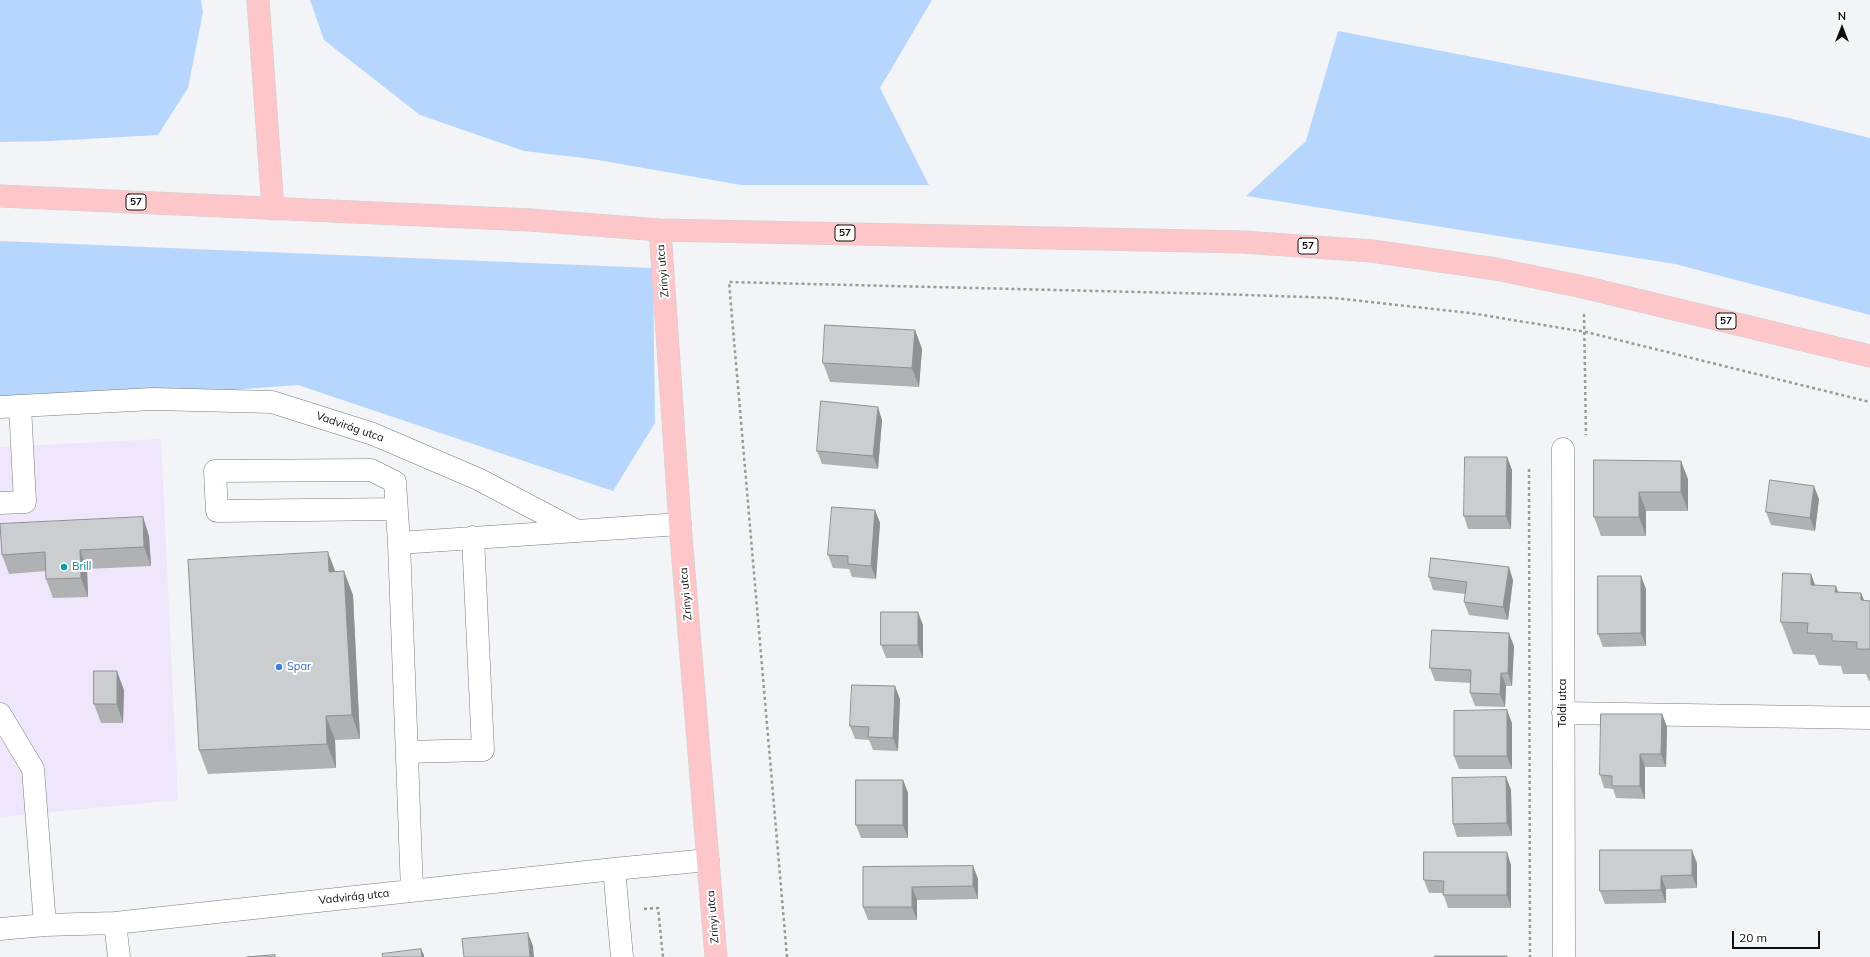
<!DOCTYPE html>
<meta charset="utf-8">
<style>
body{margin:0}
#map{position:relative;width:1870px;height:957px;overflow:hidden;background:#f2f4f7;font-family:Mulish,sans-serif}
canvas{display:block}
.north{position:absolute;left:1822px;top:8px;width:40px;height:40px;-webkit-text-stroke:3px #fff;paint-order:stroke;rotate:0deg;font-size:11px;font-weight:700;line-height:16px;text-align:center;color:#0e0f0f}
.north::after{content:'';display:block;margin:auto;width:14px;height:18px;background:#0e0f0f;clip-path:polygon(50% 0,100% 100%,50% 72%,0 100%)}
.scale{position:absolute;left:1732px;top:931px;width:88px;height:18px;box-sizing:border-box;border:2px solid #0e0f0f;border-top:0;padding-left:5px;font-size:12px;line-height:14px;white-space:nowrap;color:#0e0f0f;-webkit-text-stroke:3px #fff;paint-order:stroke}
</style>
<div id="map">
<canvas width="1870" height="957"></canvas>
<div class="north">N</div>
<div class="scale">20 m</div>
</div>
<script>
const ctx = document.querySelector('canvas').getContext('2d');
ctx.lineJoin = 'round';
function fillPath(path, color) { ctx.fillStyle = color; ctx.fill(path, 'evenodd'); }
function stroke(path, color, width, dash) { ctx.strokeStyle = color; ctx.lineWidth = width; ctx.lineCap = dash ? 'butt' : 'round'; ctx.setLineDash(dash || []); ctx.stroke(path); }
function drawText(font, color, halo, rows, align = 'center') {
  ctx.font = font + ' Mulish,sans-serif'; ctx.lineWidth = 4; ctx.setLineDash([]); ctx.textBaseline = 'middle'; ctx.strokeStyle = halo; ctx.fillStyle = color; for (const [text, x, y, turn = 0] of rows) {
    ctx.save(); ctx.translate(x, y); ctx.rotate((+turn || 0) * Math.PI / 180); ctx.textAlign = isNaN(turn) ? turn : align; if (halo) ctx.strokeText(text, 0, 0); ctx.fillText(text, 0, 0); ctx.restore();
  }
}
const industrial = new Path2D(`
 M161,439L178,800L0,817V447Z`);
const green = new Path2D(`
 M0,0H201L203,12L188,88L158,135L50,141L0,142Z
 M310,0H932L880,88L929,185H741L592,159L524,151L420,115L324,40Z
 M1338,31L1789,118L1870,138V315L1675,264L1246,196L1306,141Z
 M0,241L653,268L655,423L613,491L298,385L0,407Z`);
const path = new Path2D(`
 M1584,314L1586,435
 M1529,469L1530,957
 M644,909L658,908L663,957
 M787,957L729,282L1219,294L1334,298L1470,313L1586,332L1870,402`);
const minor = new Path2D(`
 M0,407L153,399L272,402L373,434L478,479L577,531L680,524
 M1563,449L1564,957
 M0,503L25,502L20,406
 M396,509L217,511L215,471L371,470L395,482L399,543
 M1563,713L1870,718
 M0,714L33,769L45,925
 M407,752L483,750L473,537
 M614,869L622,957
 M412,891L399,543L577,531
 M115,923L119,957
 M0,929L45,925L115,923L614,869L708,860`);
const major = new Path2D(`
 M258,0L273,209
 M0,196L530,220L660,230L1243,242L1372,251L1496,269L1583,287L1870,356
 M660,230L680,524L716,957`);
const wall = new Path2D(`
 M915,330L922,349L919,387L830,382L823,363Z
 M882,420L878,469L822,464L817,451Z
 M1507,457L1512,470L1511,529H1468L1464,516Z
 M1594,460L1688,479V511H1646V536H1601L1594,517Z
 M1819,499L1815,531L1771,525L1766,512Z
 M875,510L880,523L876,579L852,577L849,569L833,568L828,555Z
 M143,517L149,536L151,566L87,569L88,597L53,598L46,579V571L9,574L2,555Z
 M335,572L353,595L360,739L335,740L336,768L208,774L199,750Z
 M1429,577L1513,580L1508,620L1469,615L1464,602L1465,594L1433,590Z
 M1815,585L1838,592L1861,593L1864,600L1870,601V681H1869L1866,674H1843L1841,666L1819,665L1815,655L1793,654L1781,622Z
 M1646,589V646L1603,647L1598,634Z
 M923,625V658H886L881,645Z
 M1514,646L1512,686H1506L1505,707L1475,706L1470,693L1471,683L1435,681L1430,668Z
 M124,690L123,723H101L94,704Z
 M900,699L898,751L873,750L869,740L855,739L850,726Z
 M1662,714L1667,727L1666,767H1645V799L1616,798L1613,789L1604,788L1600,775Z
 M1512,723V769H1459L1454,756Z
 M1506,777L1511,790L1512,836L1457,837L1453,824Z
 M903,780L908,793V838H861L856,825Z
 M1697,863V888L1666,889V903L1605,904L1600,891Z
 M1511,865V908H1448L1443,893H1429L1424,880Z
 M973,866L978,879V899L917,900V920H868L863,907V867Z`);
const shadedWall = new Path2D(`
 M915,330L922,349L919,387L912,368Z
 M878,407L882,420L878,469L873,456Z
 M1507,457L1512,470L1511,529L1506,516Z
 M1681,461L1688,479V511L1681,492Z
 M1814,486L1819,499L1815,531L1810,518Z
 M1639,492L1646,511V536L1639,517Z
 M875,510L880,523L876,579L871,566Z
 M143,517L149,536L151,566L144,547Z
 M80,550L87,569L88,597L81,578Z
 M328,552L337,576L329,572Z
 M1509,567L1513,580L1508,620L1503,607Z
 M344,571L353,595L360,739L352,715Z
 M1811,574L1823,606L1811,585Z
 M1641,576L1646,589V646L1641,633Z
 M1836,586L1847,618L1835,592Z
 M1861,593L1870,617L1861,600Z
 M918,612L923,625V658L918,645Z
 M1509,633L1514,646L1512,686L1508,673Z
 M117,671L124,690L123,723L117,704Z
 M1501,673L1506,686L1505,707L1500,694Z
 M895,686L900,699L898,751L893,738Z
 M1507,710L1512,723V769L1507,756Z
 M1662,714L1667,727L1666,767L1661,754Z
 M326,716L335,740L336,768L327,744Z
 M1640,754L1645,767V799L1640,786Z
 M1506,777L1511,790L1512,836L1507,823Z
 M903,780L908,793V838L903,825Z
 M1692,850L1697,863V888L1692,875Z
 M1507,852L1511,865V908L1507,895Z
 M973,866L978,879V899L973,886Z
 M1661,876L1666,889V903L1661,890Z
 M912,887L917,900V920L912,907Z
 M528,933L533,946L534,957H530Z
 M421,949L424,955V957H422Z`);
const building = new Path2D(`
 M825,325L915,330L912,368L823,363Z
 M821,401L878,407L873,456L817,451Z
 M1465,457H1507L1506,516H1464Z
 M1594,460L1681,461V492H1639V517H1594Z
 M1770,480L1814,486L1810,518L1766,512Z
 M832,507L875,510L871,566L848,564V556L828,555Z
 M143,517L144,547L80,550L81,578L46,579L45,552L2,555L0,524Z
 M328,552L329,572L344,571L352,715L326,716L327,744L199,750L188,560Z
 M1431,558L1509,567L1503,607L1464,602L1467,582L1429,577Z
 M1783,573L1811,574V585L1836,586L1835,592L1861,593V600L1870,601V649H1857V642L1832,641V634L1807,633L1808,623L1781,622Z
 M1598,576H1641V633L1598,634Z
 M881,612H918V645H881Z
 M1432,630L1509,633L1508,673H1501L1500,694L1470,693L1471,670L1430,668Z
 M94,671H117V704H94Z
 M852,685L895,686L893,738L868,737L869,727L850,726Z
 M1507,710V756H1454V711Z
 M1601,714H1662L1661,754H1640V786H1612V776L1600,775Z
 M1506,777L1507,823L1453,824L1452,778Z
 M856,780H903V825H856Z
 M1600,850H1692V875L1661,876V890L1600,891Z
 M1424,852H1507V895H1443L1444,881L1424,880Z
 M973,866V886L912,887V907H863V867Z
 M528,933L530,957H464L462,939Z
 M421,949L422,957H383L382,954Z
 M275,955V957H247Z
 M1435,956H1507V957H1435Z`);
const markers = [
 [64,567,4,"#0f9aa8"],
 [279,667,4,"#3f7fe0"]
];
const shields = [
 [136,202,20],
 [845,233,20],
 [1308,246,20],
 [1726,321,20]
];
const shieldNames = [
 ["57",136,202],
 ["57",845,233],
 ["57",1308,246],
 ["57",1726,321]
];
const streetNames = [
 ["Zrínyi utca",663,271,-95],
 ["Vadvirág utca",350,427,19],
 ["Zrínyi utca",686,594,-95],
 ["Toldi utca",1563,703,-90],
 ["Vadvirág utca",354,897,-6],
 ["Zrínyi utca",713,917,-95]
];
const cultureNames = [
 ["Brill",72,567]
];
const shopNames = [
 ["Spar",287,667]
];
fillPath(industrial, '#efe6fb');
fillPath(green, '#b6d6fd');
stroke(minor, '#797c7e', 23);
stroke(major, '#cfcfcf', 23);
stroke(path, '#989a9b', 2.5, [3, 3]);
stroke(minor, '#fff', 22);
stroke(major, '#fdc7ca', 22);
fillPath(wall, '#afb1b3');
fillPath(shadedWall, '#8e9092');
fillPath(building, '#cbced0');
stroke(building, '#8e9092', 1);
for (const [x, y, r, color] of markers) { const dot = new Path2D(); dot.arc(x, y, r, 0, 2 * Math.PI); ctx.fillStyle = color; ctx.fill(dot); stroke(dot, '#fff', 1.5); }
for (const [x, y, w] of shields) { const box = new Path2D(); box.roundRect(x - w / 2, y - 8, w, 16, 3); ctx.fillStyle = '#fff'; ctx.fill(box); stroke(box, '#0e0f0f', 1); }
drawText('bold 10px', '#0e0f0f', null, shieldNames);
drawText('11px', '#0e0f0f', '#fff', streetNames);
drawText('11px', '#0d838f', '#fff', cultureNames, 'left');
drawText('11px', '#366cbe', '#fff', shopNames, 'left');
</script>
